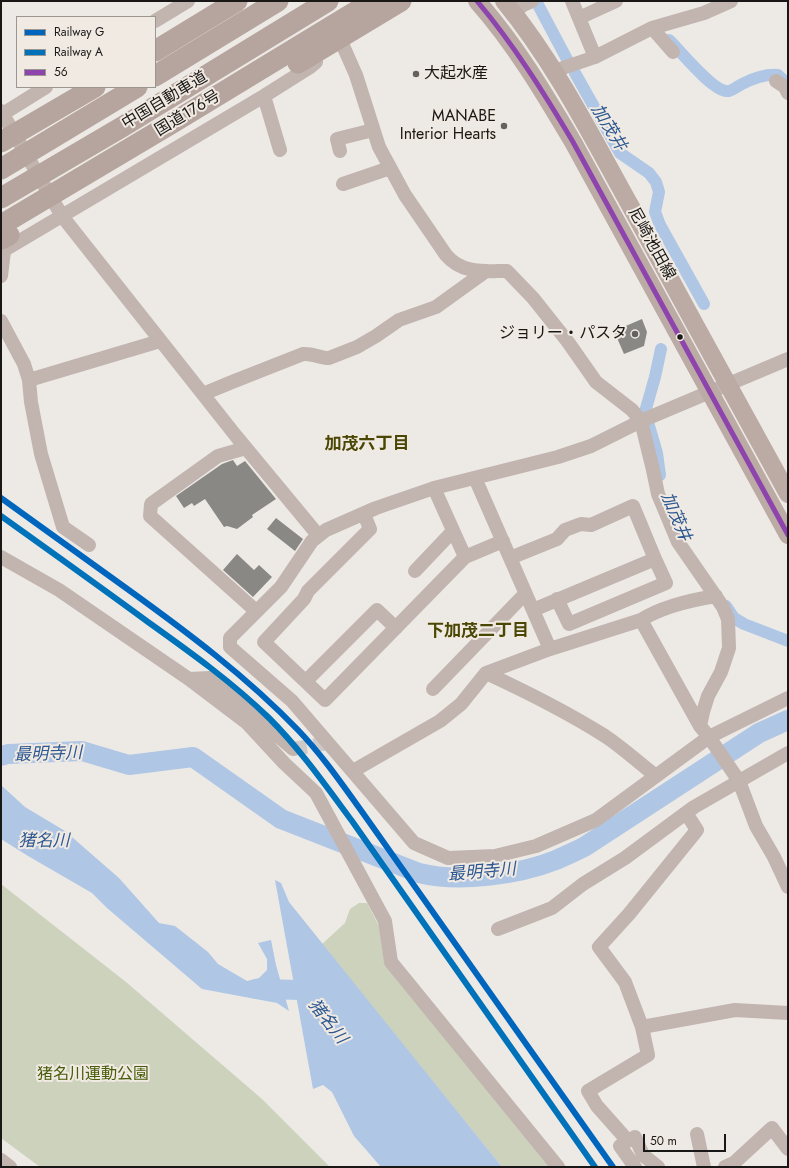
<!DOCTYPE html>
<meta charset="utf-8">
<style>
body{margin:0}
#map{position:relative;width:789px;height:1168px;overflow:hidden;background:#edeae6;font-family:Jost,sans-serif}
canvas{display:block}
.frame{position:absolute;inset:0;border:2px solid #1a1816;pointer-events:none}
.legend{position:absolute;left:16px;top:16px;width:140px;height:72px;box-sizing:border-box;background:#f0eae3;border:1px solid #9a9691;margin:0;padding:5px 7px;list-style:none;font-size:12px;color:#1a1816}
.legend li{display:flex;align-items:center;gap:8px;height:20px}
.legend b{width:20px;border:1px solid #9a9691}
.scale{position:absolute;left:643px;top:1134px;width:83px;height:18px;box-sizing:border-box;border:2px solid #1a1816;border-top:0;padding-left:5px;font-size:12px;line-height:14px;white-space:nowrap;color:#1a1816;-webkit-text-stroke:3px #f0eae3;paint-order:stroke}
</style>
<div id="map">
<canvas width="789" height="1168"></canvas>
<div class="frame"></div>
<ul class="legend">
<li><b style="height:5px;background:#0065bd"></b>Railway G</li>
<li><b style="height:5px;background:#0072ba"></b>Railway A</li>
<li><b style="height:5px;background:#8e44ad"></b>56</li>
</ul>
<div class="scale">50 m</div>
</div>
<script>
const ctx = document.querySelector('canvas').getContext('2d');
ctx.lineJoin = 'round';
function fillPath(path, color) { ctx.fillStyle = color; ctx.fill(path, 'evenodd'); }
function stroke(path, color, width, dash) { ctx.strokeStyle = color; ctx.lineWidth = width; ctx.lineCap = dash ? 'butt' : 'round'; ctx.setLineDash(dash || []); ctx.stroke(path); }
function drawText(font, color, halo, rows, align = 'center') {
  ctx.font = font + ' Jost,"Noto Sans JP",sans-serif'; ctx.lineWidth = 4; ctx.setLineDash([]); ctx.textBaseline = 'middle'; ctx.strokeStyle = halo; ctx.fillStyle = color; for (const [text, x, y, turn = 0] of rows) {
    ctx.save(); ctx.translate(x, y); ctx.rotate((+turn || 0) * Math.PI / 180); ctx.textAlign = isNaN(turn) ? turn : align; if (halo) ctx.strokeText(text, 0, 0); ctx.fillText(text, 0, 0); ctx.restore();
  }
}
const green = new Path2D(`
 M1,884L126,982L262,1099L330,1167H40L1,1138Z
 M359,903H367L379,926L384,961L550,1167H502L322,944L345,923L350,909Z`);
const water = new Path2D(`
 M1,785L25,807L65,831L119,878L159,923L175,926L208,952L218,964L247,981L259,978L267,970V959L258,943L271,940L276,965L289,1011L277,1003L202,989L107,908L92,893L28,856L1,839Z
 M275,880L281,883L289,902L502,1167H381L354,1136L332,1092L323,1085L313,1089Z`);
const canal = new Path2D(`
 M536,1L569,63
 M669,40C680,50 714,94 729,91C733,90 738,86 742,84C754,78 765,74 778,75L786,83
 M575,73L620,153L649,173L656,182L659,192L655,212L660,225L704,304
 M660,475L657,453L645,412L655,377L661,349
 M726,606L734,618L744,624L788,641`);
const river = new Path2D(`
 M1,756L8,754L82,751L129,765L193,757L281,819L419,873C458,883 518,875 556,860C565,856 574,852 584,847L759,733L788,720
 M256,989L303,990L315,1006`);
const building = new Path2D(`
 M642,319L647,332L644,346L624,354L614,331Z
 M233,460L237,466L245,461L276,499L252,515L253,517L237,529L227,526L224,527L205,499L194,506L192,503L184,508L176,496L222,464Z
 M276,518L303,539L295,551L267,529Z
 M237,554L254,570L259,565L272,577L253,597L223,570Z`);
const minorTunnel = new Path2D(`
 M293,749L328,743`);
const minor = new Path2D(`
 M572,1L595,57
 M514,13L523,5L532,1
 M579,18L616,1
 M155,21L188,1
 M652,28L673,52
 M334,44L340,39L356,75L379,147L405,195L446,255C462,274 484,271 507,271L533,298L568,342L596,382L632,410L641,421L653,470L658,494L678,542L723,607L728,619L729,648L721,672L708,696L703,712L700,726
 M554,71L595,57L652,28L704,13L731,1
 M776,81L785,87L788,93
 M264,96L280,150
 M1,111L62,216L236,436L318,535
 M1,115L46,87
 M340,151L337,139L373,130
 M343,184L390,168
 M1,252L264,96L310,67L316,62
 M1,276L4,251
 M1,321L24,364L29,380L31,402L41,454L63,527L89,545
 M29,380L160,341
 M203,394L232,382L303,354C312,353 320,358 329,358L357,347L376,336L399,320L436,307L486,271
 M246,448L218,456L151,504L150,516L256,611
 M475,478L550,649
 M434,488L465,557
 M364,514L370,529L308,591L304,599L264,642L325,700L465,557L503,541
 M1,557L59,590L189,679L247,723L284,763L316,793L385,921L391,962L558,1167
 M510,558L557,539L565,530L581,524L591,525L633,506L655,559L533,610
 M415,571L453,531
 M557,599L569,624L666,583L655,559
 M641,620C663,606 691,600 716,596
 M486,673C527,692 567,712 605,736C623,748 639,763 656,776
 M189,679L210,678L293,749
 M306,681L377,610L396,628
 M433,689L521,598L526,596
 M788,698L709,737L739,781L756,826L774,857L788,887
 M353,771L440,721L461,704L486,673L550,649L641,620L700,726L709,737L596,820L536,846L495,856L448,858L414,843L292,701L230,647V638L281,587L312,541L326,530L376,508L434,488L558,457L591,446L641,421L788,359
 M498,929L552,908L583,884L625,858L694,807L788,753
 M642,1027L735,1010L788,1013
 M697,1134L704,1167
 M620,1146L635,1167
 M1,1160L10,1167
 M658,1167L643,1155L635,1137L628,1141L597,1106L588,1091L648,1055L642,1027L625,982L599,947L629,914L697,830L686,813
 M725,1167L734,1163L772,1128L788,1149`);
const major = new Path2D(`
 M477,1C515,44 544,93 573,142L788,535
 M504,1C555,63 592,137 631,207C683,303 735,398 788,494`);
const highway = new Path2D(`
 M155,51L237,1
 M298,63L401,1
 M155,76L278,1
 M1,239L9,235`);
const highwayBridge = new Path2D(`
 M1,142L95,87
 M1,169L137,87
 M1,198L122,127L328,1
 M1,225L174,122L373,1`);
const bus1 = new Path2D(`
 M477,1C514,45 544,93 573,142L788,535`);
const rail1 = new Path2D(`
 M1,498C43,528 84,558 126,588C187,632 246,676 298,730C323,756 344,787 365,816L613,1167`);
const rail2 = new Path2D(`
 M1,516C50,551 99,586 148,622C190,652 232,682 269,718C300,749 326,786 352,821L595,1167`);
const markers = [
 [416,74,4,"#64625f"],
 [504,126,4,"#64625f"],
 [635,334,4,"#64625f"],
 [680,337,3.5,"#1a1816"]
];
const poiNames = [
 ["大起水産",424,74,"left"],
 ["MANABE",496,117],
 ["Interior Hearts",496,135],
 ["ジョリー・パスタ",627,334]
];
const streetNames = [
 ["中国自動車道",165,101,-31],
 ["国道176号",188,114,-31],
 ["尼崎池田線",651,244,61]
];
const parkNames = [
 ["猪名川運動公園",93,1075]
];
const waterNames = [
 ["加茂井",608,128,58],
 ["加茂井",675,517,67],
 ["最明寺川",48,755,-2],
 ["猪名川",44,842],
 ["最明寺川",482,873,-5],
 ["猪名川",327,1022,52]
];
const neighbourhoodNames = [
 ["加茂六丁目",367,445],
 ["下加茂二丁目",478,632]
];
fillPath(green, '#ccd2bc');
fillPath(water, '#afc6e5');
stroke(canal, '#afc6e5', 12);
stroke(river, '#afc6e5', 20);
fillPath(building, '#8a8885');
stroke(minorTunnel, '#cdcac7', 14, [14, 7]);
stroke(minor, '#c2b4af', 14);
stroke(major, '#bcaba5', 18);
stroke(highway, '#b6a49e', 21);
stroke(highwayBridge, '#b6a49e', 21);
stroke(bus1, '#8e44ad', 5);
stroke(rail1, '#0065bd', 6);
stroke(rail2, '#0072ba', 6);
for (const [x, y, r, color] of markers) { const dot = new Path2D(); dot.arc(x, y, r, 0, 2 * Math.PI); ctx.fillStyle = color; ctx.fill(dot); stroke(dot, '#f0eae3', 1.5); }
drawText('16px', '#1a1816', '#f0eae3', poiNames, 'right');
drawText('16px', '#1a1816', '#f0eae3', streetNames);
drawText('16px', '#485d09', '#f0eae3', parkNames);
drawText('italic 17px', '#2d5892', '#f0eae3', waterNames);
drawText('bold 17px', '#4a4705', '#f0eae3', neighbourhoodNames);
</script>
